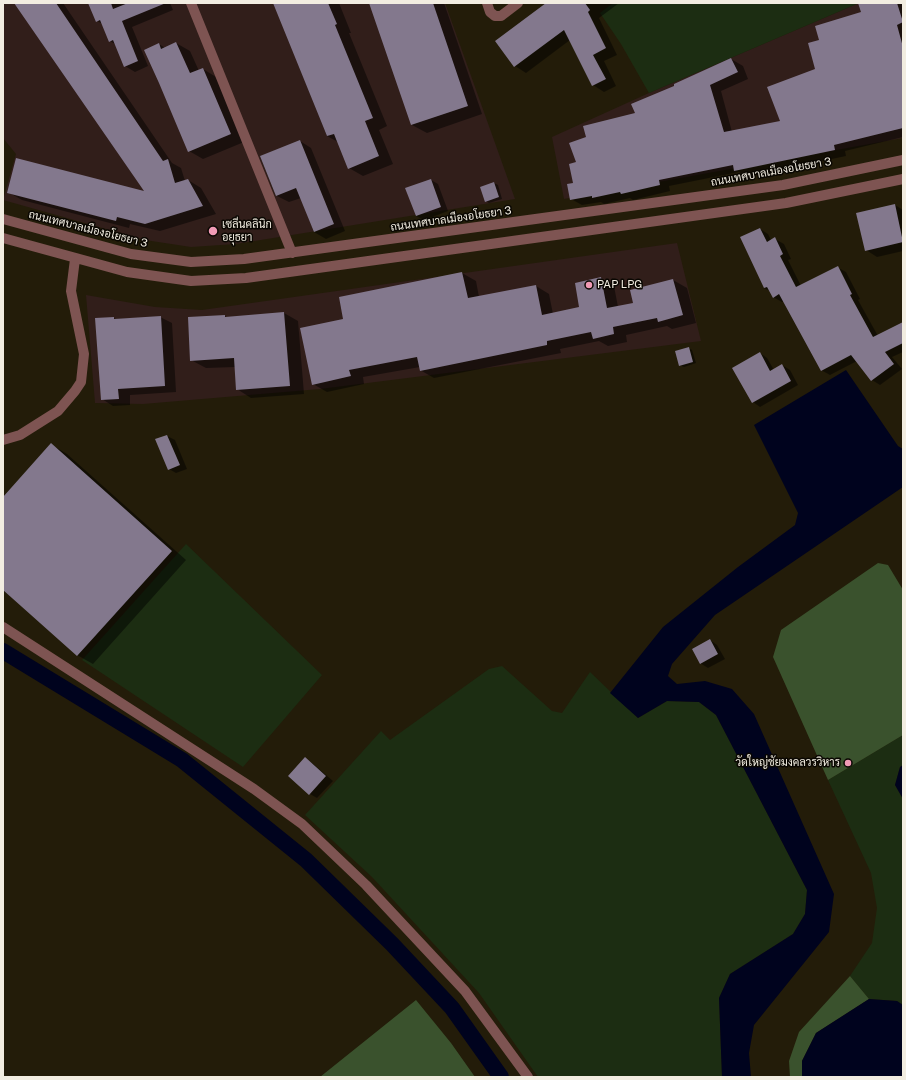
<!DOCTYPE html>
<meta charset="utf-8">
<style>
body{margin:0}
#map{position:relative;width:906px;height:1080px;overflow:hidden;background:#231c09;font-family:"Public Sans",sans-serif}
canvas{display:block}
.frame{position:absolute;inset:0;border:4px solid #f2ede1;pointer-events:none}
</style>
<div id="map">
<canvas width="906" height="1080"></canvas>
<div class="frame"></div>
</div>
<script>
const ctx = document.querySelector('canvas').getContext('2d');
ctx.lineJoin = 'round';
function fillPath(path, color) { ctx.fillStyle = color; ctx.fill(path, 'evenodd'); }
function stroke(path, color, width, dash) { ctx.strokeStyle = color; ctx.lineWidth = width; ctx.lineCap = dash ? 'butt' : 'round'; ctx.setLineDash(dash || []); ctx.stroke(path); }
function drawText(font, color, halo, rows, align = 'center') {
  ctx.font = font + ' "Public Sans",Sarabun,sans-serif'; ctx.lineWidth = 3; ctx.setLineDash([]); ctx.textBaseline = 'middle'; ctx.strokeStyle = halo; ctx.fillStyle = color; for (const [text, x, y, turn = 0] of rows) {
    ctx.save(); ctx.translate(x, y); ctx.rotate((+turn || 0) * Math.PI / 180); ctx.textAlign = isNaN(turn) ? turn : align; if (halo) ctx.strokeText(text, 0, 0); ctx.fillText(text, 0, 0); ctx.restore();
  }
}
const commercial = new Path2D(`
 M3,3H445L515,199L236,244L191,247L145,240L3,200L16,154L3,138Z
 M859,3H903V138L564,199L552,137L649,93Z
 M677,243L701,341L320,389L143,404L95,403L86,295L155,307L202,310Z`);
const green = new Path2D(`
 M613,3H859L649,93L621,44L600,13Z
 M186,544L322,675L243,767L82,660Z
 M502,666L552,711L562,713L590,672L638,718L667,701L699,702L716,715L807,890L805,914L793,934L730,974L719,998L722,1077H538L479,993L372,877L305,815L381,731L390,740L489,669Z
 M903,735V765L900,767L895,785L903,799V1005L897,1001L869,999L850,976L872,943L877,908L871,873L828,780Z`);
const forest = new Path2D(`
 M878,563L888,565L903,590V735L828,780L773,657L781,630Z
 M850,976L869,999L816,1033L802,1061V1077H790L789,1061L799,1032Z
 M416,1000L451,1043L475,1077H320Z`);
const water = new Path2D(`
 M846,370L898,446L903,449V487L715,615L672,664L668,676L677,684L705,681L732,689L754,714L834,894L829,932L754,1025L749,1053L751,1077H722L719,998L730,974L793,934L805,914L807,890L716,715L699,702L667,701L638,718L610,693L663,627L738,567L795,525L798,513L754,425Z
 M903,765V799L895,785L900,767Z
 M869,999L897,1001L903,1005V1077H802V1061L816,1033Z`);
const shadow = new Path2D(`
 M16,3H63L172,163L181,168L185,181L188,180L201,188L216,214L160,231L130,224L129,228L22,200L8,192L146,193Z
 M89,3H170L173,10L132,27L148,66L135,72L125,66L115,44L110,41L103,24L97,21Z
 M274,3H339L351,33H349L387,126L379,130L393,164L363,176L349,168L338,142L327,136Z
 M370,3H444L482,114L427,133L412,125Z
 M547,3H619L599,18L617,55L604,61L616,86L604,92L593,85L570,40L526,73L515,66L496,42Z
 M865,3H903V137L845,151L846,156L746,177L739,172L669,186L670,191L633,200L630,198L604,204L601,202L582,205L571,199L578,163L587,137L637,113L675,86L731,59L743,66L748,79L721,91L732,132L781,122L817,70L820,41L862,13Z
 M176,43L190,51L199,71L203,69L216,77L244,142L203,159L189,151L159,44L165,48Z
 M300,141L311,148L345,231L326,239L314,232L301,198L289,202L277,196L261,156Z
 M431,180L438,184L448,211L424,220L416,216Z
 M494,183L498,185L502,199L489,203L486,201Z
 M895,205L903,210V251L877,257L866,250Z
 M760,229L768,234L771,240L775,239L784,244L791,259L788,260L801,286L837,267L846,272L860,299L858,300L878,336L903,323V352L892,357L902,369L880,385L872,380L857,361L830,375L821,370L784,301L782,302L773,297L770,291L764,288Z
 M462,273L476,281L479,297L536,286L549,294L553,314L581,308L601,278L614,286L618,307L635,304L673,280L687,288L696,323L672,329L667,326L626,335L627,342L608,346L599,341L560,349L561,353L434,378L420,370V367L363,377L364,384L327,392L313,384L344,319Z
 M284,313L298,321L304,394L251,398L237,389L235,367L206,368L191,360L189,318L225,316L228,318Z
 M160,317L172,323L176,392L130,395V405L113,406L102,399L114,318L116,319Z
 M689,348L692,350L696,363L684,367L680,365Z
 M760,353L767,358L774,370L782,365L790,370L798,385L760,407L753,402Z
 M167,436L175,440L187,469L176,473L169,469Z
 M52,445L67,454L186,560L93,664L77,655L3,589V499Z
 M710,640L717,645L725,659L708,668L700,663Z
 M305,758L312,763L333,781L317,798L310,794Z`);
const canal = new Path2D(`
 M3,651L182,760L306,860L392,944L452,1008L501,1077`);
const building = new Path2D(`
 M14,3H56L163,161L168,159L175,183L188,179L203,206L145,224L117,217L116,221L7,193L16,158L144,191Z
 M88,3H111L113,9L128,3H166L122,21L138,61L124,67L113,40L109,42L100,20L96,22Z
 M273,3H328L337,24L335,25L373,118L365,121L379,156L348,169L334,134L327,136Z
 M369,3H433L468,106L411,125Z
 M546,3H585L590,10L588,12L606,48L593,55L606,79L592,86L564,30L514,67L495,41Z
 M858,3H897L903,22L897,25L903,47V128L834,145L835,150L734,171L733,165L659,180L660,185L621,194L620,192L592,198V196L570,200L567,184L573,183L569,164L576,162L569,143L586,137L583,126L635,113L631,104L674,86V84L731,58L738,72L710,85L724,132L780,121L767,87L815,69L808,43L819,40L815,26L861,12Z
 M176,42L190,73L203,68L231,134L188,152L159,83L144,50L159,43L161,49Z
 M300,140L334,224L314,232L296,188L276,196L260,156Z
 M431,179L441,207L416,216L405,188Z
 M494,182L499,197L485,202L480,187Z
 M895,204L903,242L865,251L856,213Z
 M760,228L767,242L775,237L783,254L780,256L796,287L838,266L852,294L850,295L873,337L903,322V343L885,352L894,364L871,381L851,355L821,371L779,294L773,298L767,287L764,288L740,237Z
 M462,272L468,298L536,285L542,315L579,307L575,283L601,277L607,308L633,303L630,290L673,279L683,315L658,322L657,318L613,327L614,334L593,339L591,332L547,341V345L420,371L417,357L349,370L351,376L312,385L300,328L343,319L339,297Z
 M284,312L290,386L236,390L234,358L190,361L188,317L225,315V317Z
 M161,316L165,386L118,389L119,399L101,400L95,318L114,317V319Z
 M689,347L693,362L679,366L675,351Z
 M760,352L770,371L782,364L791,381L752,403L732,368Z
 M167,435L180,465L168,470L155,439Z
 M51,443L172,551L77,656L3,590V497Z
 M710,639L718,654L700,664L692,649Z
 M305,757L326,776L309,795L288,776Z`);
const minor = new Path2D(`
 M191,3L292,253
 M487,3L490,12L495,16H501L518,3
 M3,219L131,254L191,262L244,259L783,185L903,160
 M3,238L127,272L191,281L246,278L786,203L903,179
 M3,440L20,435L58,411L75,391L81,382L84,354L71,291L75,259
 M3,627L254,789L302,824L366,885L465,991L528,1077`);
const markers = [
 [213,231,5,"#f09ab5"],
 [589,285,4,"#f09ab5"],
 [848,763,4,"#f09ab5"]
];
const streetNames = [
 ["ถนนเทศบาลเมืองอโยธยา 3",771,172,-10],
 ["ถนนเทศบาลเมืองอโยธยา 3",451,219,-8],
 ["ถนนเทศบาลเมืองอโยธยา 3",88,229,14]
];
const poiNames = [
 ["เซลีนคลินิก",222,225],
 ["อยุธยา",222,238],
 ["PAP LPG",597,285],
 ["วัดใหญ่ชัยมงคลวรวิหาร",840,763,"right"]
];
fillPath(commercial, '#311e1a');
fillPath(green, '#1c2d12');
fillPath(forest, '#3a522d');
fillPath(water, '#00031e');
fillPath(shadow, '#0007');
stroke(canal, '#00031e', 16);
fillPath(building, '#83788d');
stroke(minor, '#7e5452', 10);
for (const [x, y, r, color] of markers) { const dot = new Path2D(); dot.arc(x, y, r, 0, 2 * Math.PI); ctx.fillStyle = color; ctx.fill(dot); stroke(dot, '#0a0702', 1.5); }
drawText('11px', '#f2ede1', '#0a0702', streetNames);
drawText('11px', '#f2ede1', '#0a0702', poiNames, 'left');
</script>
